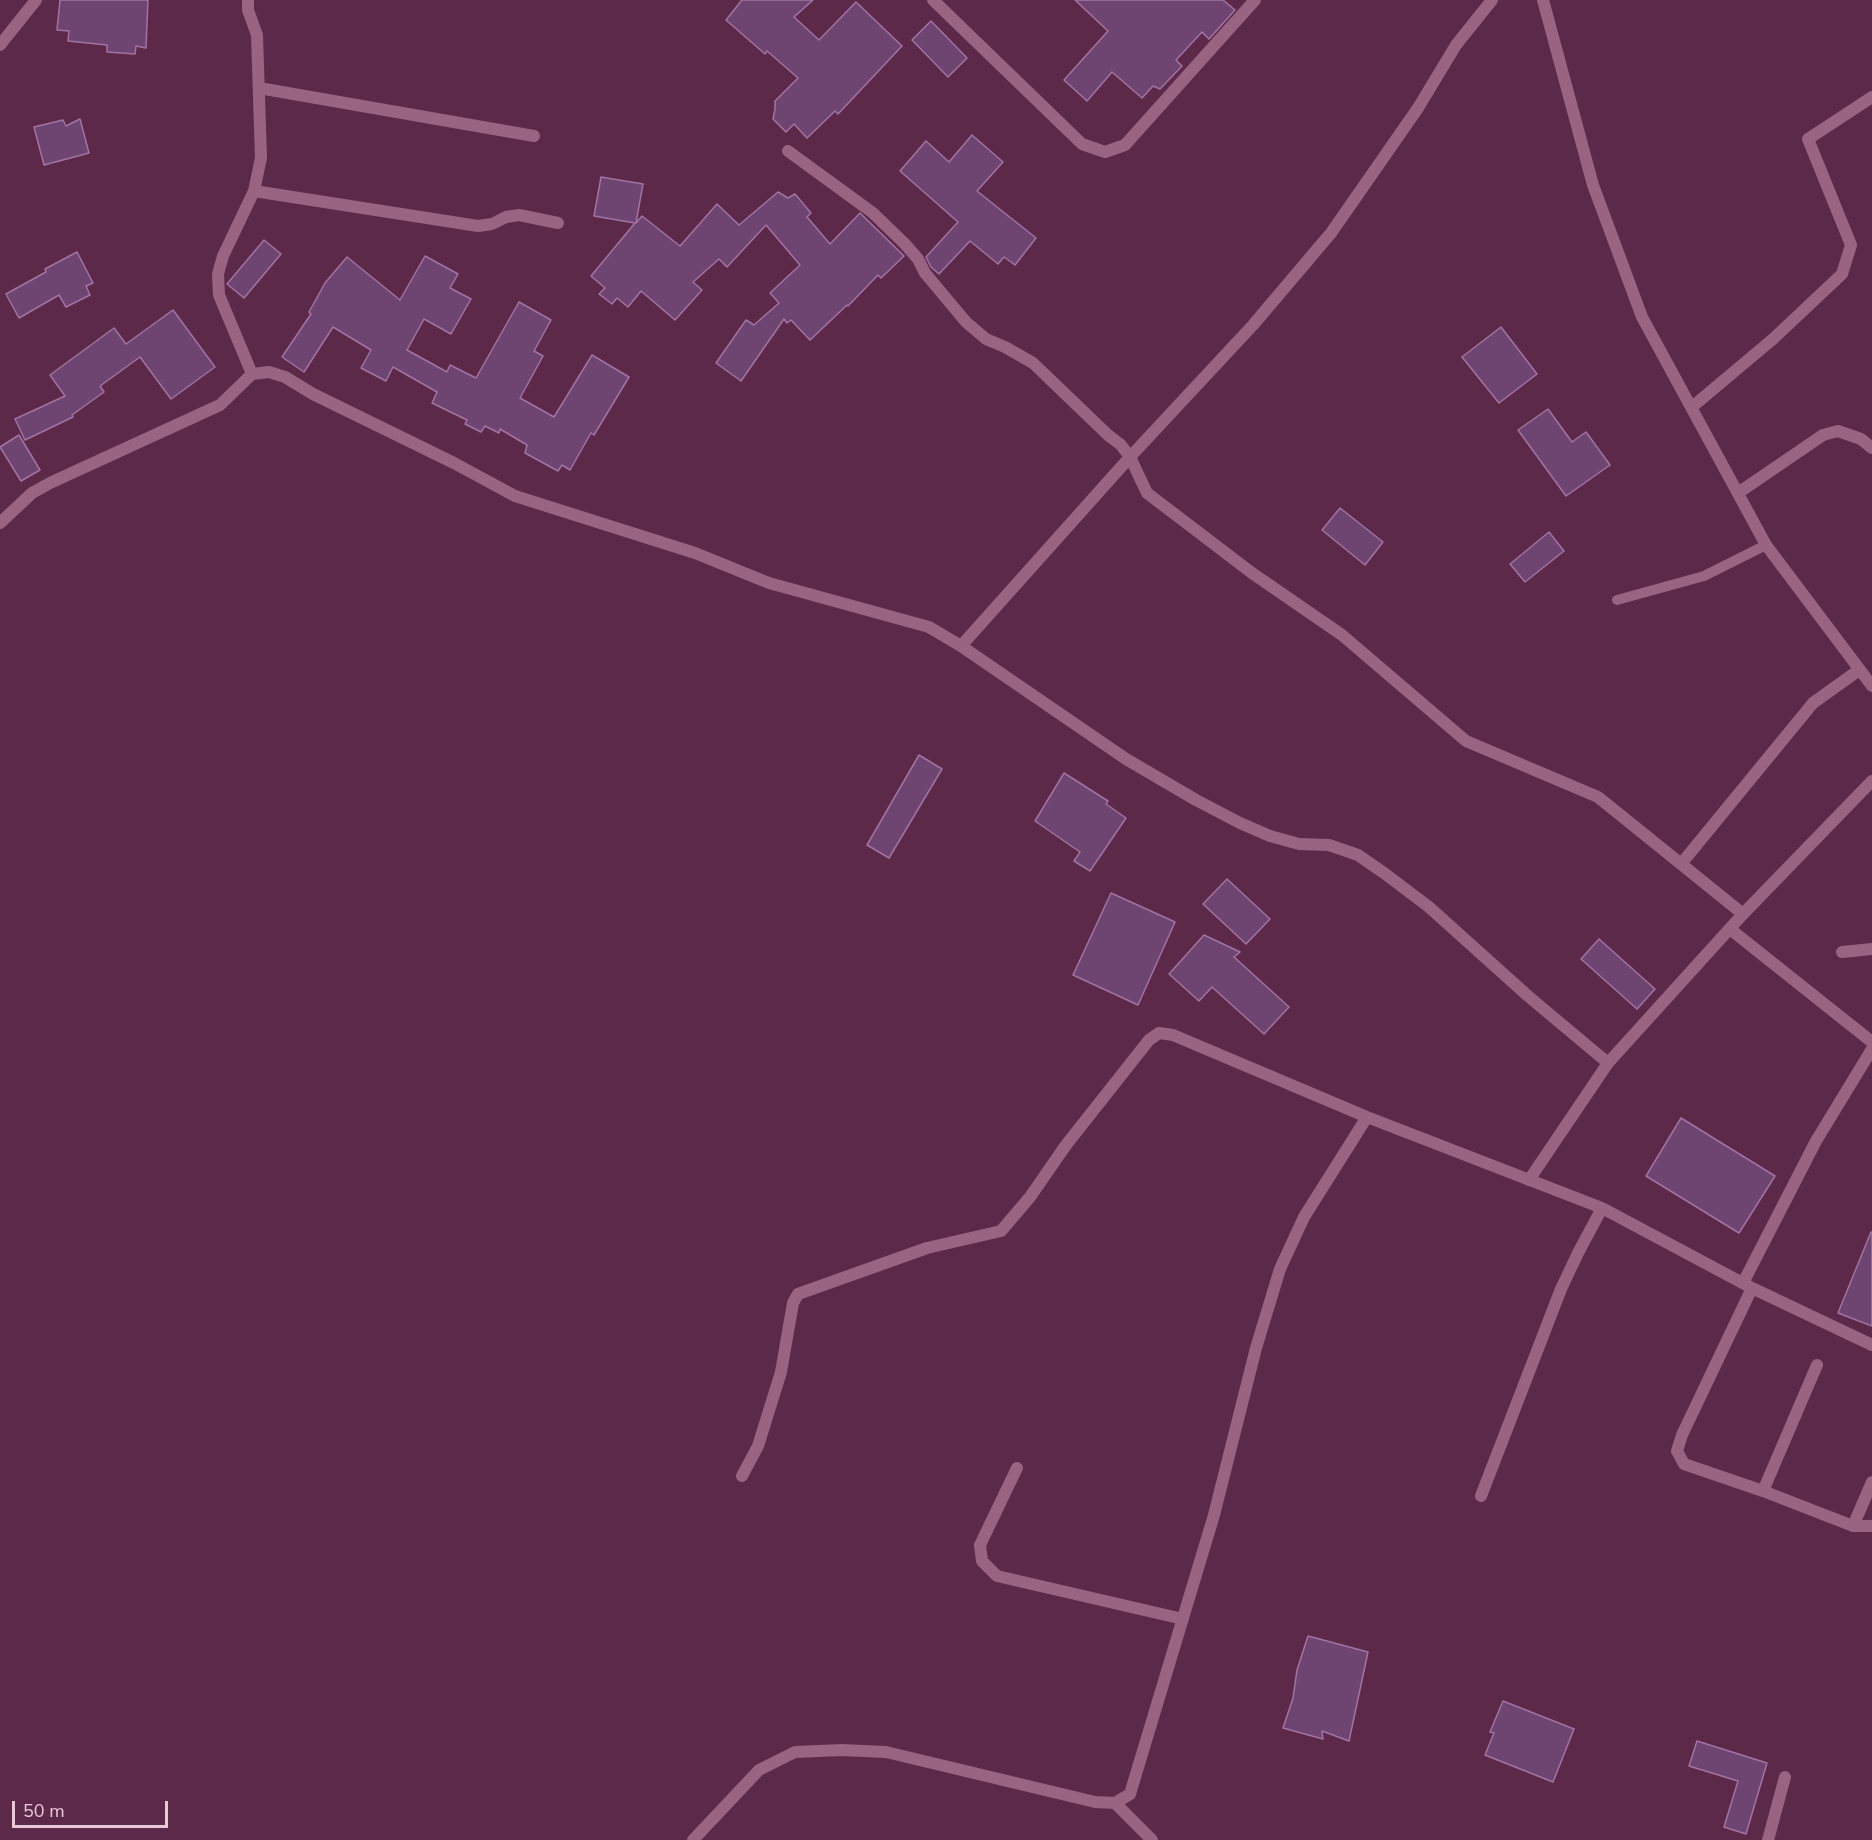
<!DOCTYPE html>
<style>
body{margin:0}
#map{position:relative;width:1872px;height:1840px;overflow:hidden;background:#5d2949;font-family:"Nunito Sans",sans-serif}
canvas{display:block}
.scale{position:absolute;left:12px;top:1801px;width:156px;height:27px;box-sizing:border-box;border:3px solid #e9c8da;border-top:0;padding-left:8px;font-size:18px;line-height:21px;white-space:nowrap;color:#e9c8da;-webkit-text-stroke:4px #5d2949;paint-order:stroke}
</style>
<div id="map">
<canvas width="1872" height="1840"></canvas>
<div class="scale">50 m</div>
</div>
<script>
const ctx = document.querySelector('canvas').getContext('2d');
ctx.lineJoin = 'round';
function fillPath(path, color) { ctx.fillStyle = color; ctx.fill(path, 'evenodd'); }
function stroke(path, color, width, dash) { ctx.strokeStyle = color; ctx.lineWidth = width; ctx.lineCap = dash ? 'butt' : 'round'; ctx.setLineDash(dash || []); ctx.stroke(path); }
const building = new Path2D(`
 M60,0H148L146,48L136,46L135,54L107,52V45L68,41L69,31L57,30Z
 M742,0H813L794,17L819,40L856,2L902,46L838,114L835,111L807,138L794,124L786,132L773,119L775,109V101L798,78L767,51L765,54L726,20Z
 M1075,0H1223L1235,10L1209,39L1202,32L1176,60L1182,66L1160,89L1153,86L1142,98L1112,72L1087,101L1064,80L1108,31Z
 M931,21L967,58L948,77L912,40Z
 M80,119L89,153L44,165L34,127L63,120L66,126Z
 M972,135L1003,162L977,191L1036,238L1015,265L1004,257L998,264L970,241L939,274L931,267L926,257L958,222L900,171L926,141L949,162Z
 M601,177L643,184L636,223L642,216L680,246L717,204L739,225L778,192L788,198L795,194L811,213L807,217L830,244L860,213L904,256L881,278L878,275L848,306L847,305L810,340L791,320L787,323L784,319L741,381L716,363L746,320L754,325L779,303L770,293L800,265L766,225L727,267L719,259L693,282L702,290L675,320L641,291L628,307L617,298L612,304L599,294L605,288L591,276L635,223L594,216Z
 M264,240L281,254L244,298L227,284Z
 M77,252L93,283L86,286L90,295L66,307L59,295L19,318L6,294L46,272L45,269Z
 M425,256L458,274L450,288L471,299L451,334L424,319L407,350L447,372L450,365L476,378L519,302L551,320L534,351L543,356L520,398L554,417L592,355L629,377L594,435L591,433L570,470L562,465L558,471L525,453L527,445L500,429L499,433L485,426L481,432L465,424L467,420L432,403L437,392L393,367L386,381L361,368L371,350L333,327L304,372L282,357L311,314L309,312L325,283L347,257L400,300Z
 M173,310L215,367L171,399L140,357L100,386L104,392L72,415L73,417L25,440L15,419L65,396L50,375L114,328L126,344Z
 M1501,327L1537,374L1499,403L1462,357Z
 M1548,409L1572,442L1586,432L1610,465L1566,496L1518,430Z
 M19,435L40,470L21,481L0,447Z
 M1340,508L1383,542L1365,565L1322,530Z
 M1549,532L1564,551L1525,582L1510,564Z
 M919,755L942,769L889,858L867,845Z
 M1064,773L1108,801L1106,804L1126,818L1090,871L1074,861L1080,852L1035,821Z
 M1227,879L1270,919L1246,944L1203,904Z
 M1111,893L1175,922L1138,1005L1073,975Z
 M1204,935L1240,952L1234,957L1289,1007L1264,1034L1212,987L1199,1001L1169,974Z
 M1599,939L1655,989L1637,1009L1581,959Z
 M1681,1118L1775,1176L1739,1233L1646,1176Z
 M1871,1232H1872V1326L1838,1313Z
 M1308,1636L1368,1652L1349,1741L1322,1731L1323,1739L1283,1728L1293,1698L1297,1670Z
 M1503,1701L1574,1729L1553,1782L1485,1755L1494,1733L1490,1732Z
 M1697,1741L1767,1763L1746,1834L1724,1827L1738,1781L1689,1766Z`);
const lane = new Path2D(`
 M1617,600L1704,576L1766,545`);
const street = new Path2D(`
 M248,0V10L257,35L261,158L254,191L223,256L218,274L219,295L252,374
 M933,0L1082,144L1105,152L1125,145L1255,0
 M1543,0L1593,185L1642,317L1766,545L1872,686
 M0,45L36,0
 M259,88L534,136
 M788,151L873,213L905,244L918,259L925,273L966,322L986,339L1005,347L1033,363L1108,435L1121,445L1130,457L1253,325L1331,233L1418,108L1456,45L1492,0
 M254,191L478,226L492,224L506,217L519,215L558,223
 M1692,407L1773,339L1842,274L1851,245L1808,139L1872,97
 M1738,493L1823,435L1838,431L1861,439L1872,448
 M0,523L32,493L50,483L220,405L252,374L269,372L285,377L313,394L454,463L515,496L695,553L769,583L929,627L961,646L1126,759L1196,800L1240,823L1270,836L1299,844L1329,845L1358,855L1384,873L1429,907L1528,996L1608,1063
 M961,646L1130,457L1147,493L1252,573L1342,635L1466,741L1598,797L1743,914
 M1681,864L1813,703L1859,670
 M1730,929L1872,1042
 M1842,952L1872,949
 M1529,1180L1608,1063L1743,914L1872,781
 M1743,1283L1816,1141L1872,1049
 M1752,1288L1682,1435L1677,1451L1684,1464L1763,1491L1853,1526H1872
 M1017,1468L980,1545L982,1561L997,1576L1183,1619
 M742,1476L758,1446L781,1372L793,1303L798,1294L927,1248L1001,1231L1030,1197L1066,1145L1149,1040L1159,1033L1173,1035L1367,1117L1602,1208L1752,1288L1872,1345
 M1763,1491L1817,1365
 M1481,1496L1561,1289L1578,1253L1602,1208
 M1853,1526L1872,1482
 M1115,1803L1152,1840
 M693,1840L759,1770L795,1752L842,1750L886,1752L1095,1802L1115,1803L1130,1794L1214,1515L1256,1348L1280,1269L1304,1217L1367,1117
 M1768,1840L1785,1777`);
fillPath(building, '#6e4471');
stroke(building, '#a174a3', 1.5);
stroke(lane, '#986482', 10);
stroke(street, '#986482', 12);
</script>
